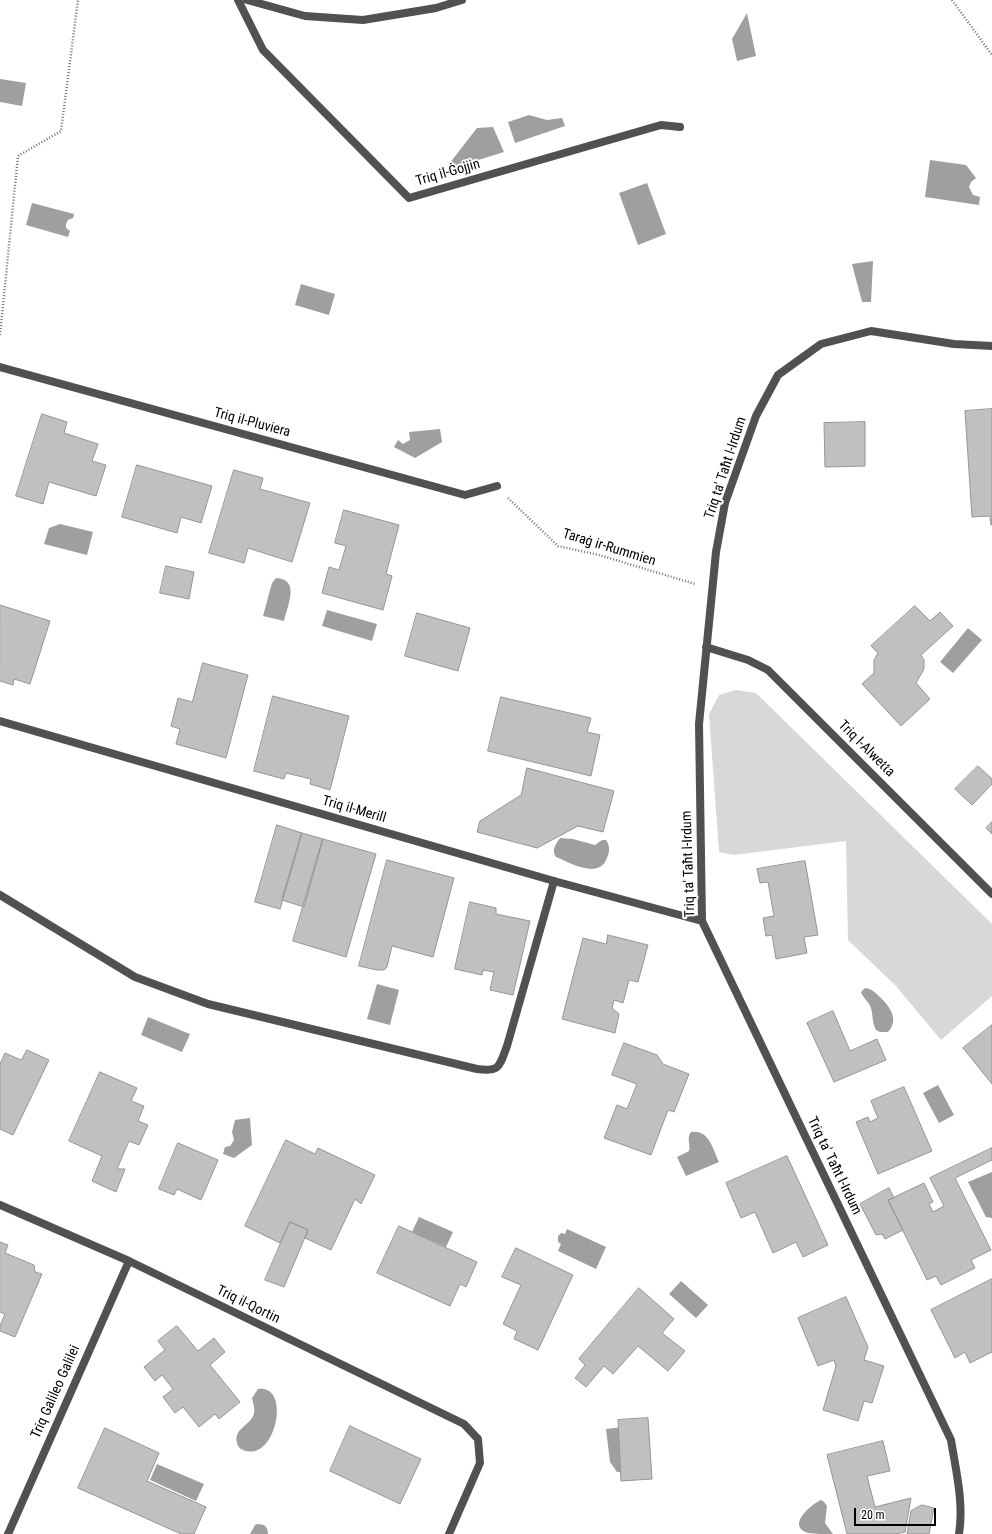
<!DOCTYPE html>
<meta charset="utf-8">
<style>
body{margin:0}
#map{position:relative;width:992px;height:1534px;overflow:hidden;background:#fff;font-family:"Roboto Condensed",sans-serif}
canvas{display:block}
.scale{position:absolute;left:854px;top:1508px;width:82px;height:18px;box-sizing:border-box;border:2px solid #000;border-top:0;padding-left:5px;font-size:12px;line-height:14px;white-space:nowrap;color:#000;-webkit-text-stroke:3px #fff;paint-order:stroke}
</style>
<div id="map">
<canvas width="992" height="1534"></canvas>
<div class="scale">20 m</div>
</div>
<script>
const ctx = document.querySelector('canvas').getContext('2d');
ctx.lineJoin = 'round';
function fillPath(path, color) { ctx.fillStyle = color; ctx.fill(path, 'evenodd'); }
function stroke(path, color, width, dash) { ctx.strokeStyle = color; ctx.lineWidth = width; ctx.lineCap = dash ? 'butt' : 'round'; ctx.setLineDash(dash || []); ctx.stroke(path); }
function drawText(font, color, halo, rows, align = 'center') {
  ctx.font = font + ' "Roboto Condensed",sans-serif'; ctx.lineWidth = 4; ctx.setLineDash([]); ctx.textBaseline = 'middle'; ctx.strokeStyle = halo; ctx.fillStyle = color; for (const [text, x, y, turn = 0] of rows) {
    ctx.save(); ctx.translate(x, y); ctx.rotate((+turn || 0) * Math.PI / 180); ctx.textAlign = isNaN(turn) ? turn : align; if (halo) ctx.strokeText(text, 0, 0); ctx.fillText(text, 0, 0); ctx.restore();
  }
}
const green = new Path2D(`
 M736,690L756,693L992,924V996L941,1040L896,986L848,940L846,841L734,855L719,852L709,714L719,695Z`);
const water = new Path2D(`
 M747,13L756,56L737,61L732,39Z
 M0,79L26,83L22,106L0,102Z
 M529,115L547,120L562,118L565,126L515,143L508,122Z
 M493,127L504,152L456,167L449,164L477,128Z
 M930,160L966,165L976,178L971,182L969,187L973,195L980,197L979,205L925,197Z
 M647,183L666,234L638,245L619,193Z
 M32,203L74,214L73,218L68,220L66,224V228L70,231L68,237L26,225Z
 M873,261L871,302H862L852,264Z
 M301,284L335,294L329,315L295,305Z
 M440,429L442,442L415,458L394,447L398,440L403,444L410,440L409,432Z
 M60,524L93,532L87,555L44,544L49,528Z
 M276,578C301,579 287,607 284,621L263,616L272,583Z
 M327,610L377,624L372,641L322,626Z
 M968,628L982,640L953,673L940,662Z
 M560,838L573,839L595,845L602,840H606C610,846 610,851 607,858C599,880 571,863 556,857C551,850 556,844 560,838Z
 M377,984L399,990L390,1025L367,1019Z
 M865,988C872,989 876,993 881,998C891,1008 899,1020 888,1032H880L876,1030C872,1023 873,1015 871,1008C869,1002 863,998 861,992Z
 M148,1017L190,1034L182,1052L141,1035Z
 M938,1085L954,1115L939,1123L923,1093Z
 M250,1118L252,1145L234,1158L223,1154L225,1147L230,1146L234,1140L232,1132L235,1120Z
 M691,1132C709,1129 713,1149 719,1162L686,1176L677,1157L689,1151C691,1145 686,1138 691,1132Z
 M992,1172V1218L986,1217L968,1182Z
 M419,1217L453,1232L446,1247L412,1232Z
 M567,1229L606,1247L596,1269L558,1251L561,1244L558,1242V1236L561,1233L565,1234Z
 M681,1281L708,1305L696,1318L669,1294Z
 M258,1389C291,1384 277,1459 246,1451C242,1450 238,1448 237,1443C233,1428 252,1425 254,1413C255,1408 253,1403 252,1398Z
 M623,1427L621,1472H617L610,1462L606,1429Z
 M157,1464L204,1484L196,1501L150,1480Z
 M821,1500L824,1502L827,1506L825,1523L833,1534C825,1534 816,1534 808,1533C786,1526 810,1505 821,1500Z
 M258,1524L264,1525L267,1528L268,1534H250L255,1525Z`);
const building = new Path2D(`
 M992,409V525H991L990,516L972,517L965,411Z
 M42,414L67,422L64,433L98,444L92,461L106,465L96,496L49,482L43,504L16,496Z
 M865,422V466L825,467L824,423Z
 M137,465L212,486L201,523L181,517L177,533L122,517Z
 M234,470L263,478L260,489L310,503L292,562L248,548L244,563L209,553Z
 M344,510L399,525L386,574L392,576L383,610L322,593L329,567L339,570L346,546L335,543Z
 M166,566L194,572L189,599L160,593Z
 M0,605L50,621L30,684L14,679L13,685L0,681Z
 M915,606L930,621L940,612L953,626L921,655L924,660V669L916,683L930,699L901,726L862,684L874,673V660L878,653L871,646Z
 M417,613L470,628L458,671L405,656Z
 M203,663L248,675L226,758L176,744L180,729L171,726L178,698L192,702Z
 M273,696L349,716L330,790L310,784L311,779L286,773L284,779L254,771Z
 M501,697L591,718L587,732L600,735L591,776L488,751Z
 M978,766L992,779V784L972,805L955,789Z
 M527,768L614,791L603,832L578,826L537,848L477,832L480,821L521,795Z
 M992,822V834L986,828Z
 M277,825L302,833L280,909L255,902Z
 M302,833L323,839L304,907L282,900Z
 M323,839L376,854L346,957L293,941Z
 M387,860L454,878L433,957L392,946L387,967L384,970H377L359,966Z
 M805,861L818,935L804,937L807,953L776,959L772,935L766,936L763,918L774,916L768,882L760,883L757,869Z
 M470,902L496,908V914L530,921L513,995L490,990L494,972L483,970L482,975L455,969Z
 M608,935L648,945L638,982L629,980L623,1003L614,1000L612,1008L619,1014L615,1033L562,1019L583,938L606,944Z
 M833,1011L850,1051L877,1039L886,1060L834,1082L807,1023Z
 M992,1025V1084L963,1048Z
 M624,1043L657,1055L663,1064L689,1074L674,1112L668,1110L651,1155L604,1138L617,1105L627,1109L637,1084L612,1075Z
 M27,1050L49,1060L13,1135L0,1129V1064L5,1053L21,1060Z
 M100,1072L137,1088L131,1101L144,1106L138,1121L148,1125L139,1145L129,1141L117,1169H125L116,1192L92,1181L102,1156L69,1141Z
 M904,1087L932,1151L878,1174L856,1122L868,1117L870,1122L878,1118L871,1101Z
 M286,1140L315,1154L318,1148L375,1175L361,1204L355,1199L331,1250L305,1238L308,1230L290,1222L280,1243L245,1226Z
 M178,1143L218,1160L201,1200L177,1189L174,1195L159,1189Z
 M992,1148V1160L955,1178L991,1250L971,1260L975,1268L941,1285L936,1276L927,1280L888,1200L924,1183L933,1202L929,1204L933,1212L944,1206L930,1178Z
 M787,1156L828,1245L803,1257L796,1242L773,1253L755,1212L741,1218L726,1183Z
 M889,1188L894,1198L888,1200L903,1230L885,1239L882,1234L876,1235L860,1204Z
 M290,1222L308,1230L284,1287L265,1280Z
 M399,1226L477,1262L466,1287L460,1284L450,1306L377,1273Z
 M0,1242L8,1245L5,1253L34,1265L35,1272L42,1274L15,1337L0,1331V1326L5,1314L0,1312Z
 M516,1248L573,1275L538,1350L514,1339L517,1331L503,1324L521,1285L502,1277Z
 M992,1279V1352L970,1363L965,1352L955,1358L931,1310Z
 M639,1288L674,1319L662,1333L685,1351L668,1371L638,1346L613,1374L604,1366L586,1387L575,1378L585,1365L579,1359Z
 M846,1297L868,1347L864,1360L884,1366L872,1403L864,1401L858,1421L823,1410L836,1366L834,1360L818,1366L798,1318Z
 M177,1326L198,1351L214,1338L225,1352L210,1365L240,1402L219,1419L215,1414L199,1427L183,1407L175,1413L163,1397L173,1389L162,1375L155,1381L144,1367L165,1350L158,1341Z
 M648,1418L652,1479L621,1481L618,1420Z
 M350,1426L421,1459L400,1504L330,1471Z
 M105,1428L159,1453L147,1481L206,1507L194,1534H181L78,1488Z
 M883,1441L890,1471L867,1476L875,1507L911,1498L905,1532L895,1534H847L827,1455Z
 M922,1505L934,1508L929,1534H907L911,1511Z`);
const path = new Path2D(`
 M952,0L992,55
 M0,335L18,156L61,131L78,0
 M508,498L558,546L599,555L695,584`);
const service = new Path2D(`
 M0,895L135,977L208,1004L477,1069C500,1072 499,1067 507,1046L554,881`);
const minor = new Path2D(`
 M238,0L263,50L409,198L661,125L680,127
 M247,0L305,16L363,20L436,8L462,0
 M0,367L465,495L497,486
 M706,647L748,660L768,670L992,894
 M0,721L554,881L702,921
 M0,1205L129,1261L464,1424L478,1439L480,1463L449,1534
 M8,1534L129,1261
 M959,1534C964,1503 956,1471 951,1440L702,921L699,724L716,552L725,503L756,416L778,375L821,344L871,331L954,344L992,346`);
const streetNames = [
 ["Triq il-Ġojjin",448,173,-16],
 ["Triq il-Pluviera",252,423,15],
 ["Triq ta' Taħt l-Irdum",726,468,-72],
 ["Taraġ ir-Rummien",609,548,17],
 ["Triq l-Alwetta",866,749,45],
 ["Triq il-Merill",354,810,16],
 ["Triq ta' Taħt l-Irdum",689,864,-92],
 ["Triq ta' Taħt l-Irdum",834,1166,64],
 ["Triq il-Qortin",248,1305,26],
 ["Triq Galileo Galilei",56,1392,-66]
];
fillPath(green, '#d8d8d8');
fillPath(water, '#9f9f9f');
fillPath(building, '#c0c0c0');
stroke(building, '#959595', 1);
stroke(path, '#737373', 2.5, [1, 2]);
stroke(service, '#515151', 8);
stroke(minor, '#515151', 8);
drawText('14px', '#000', '#fff', streetNames);
</script>
